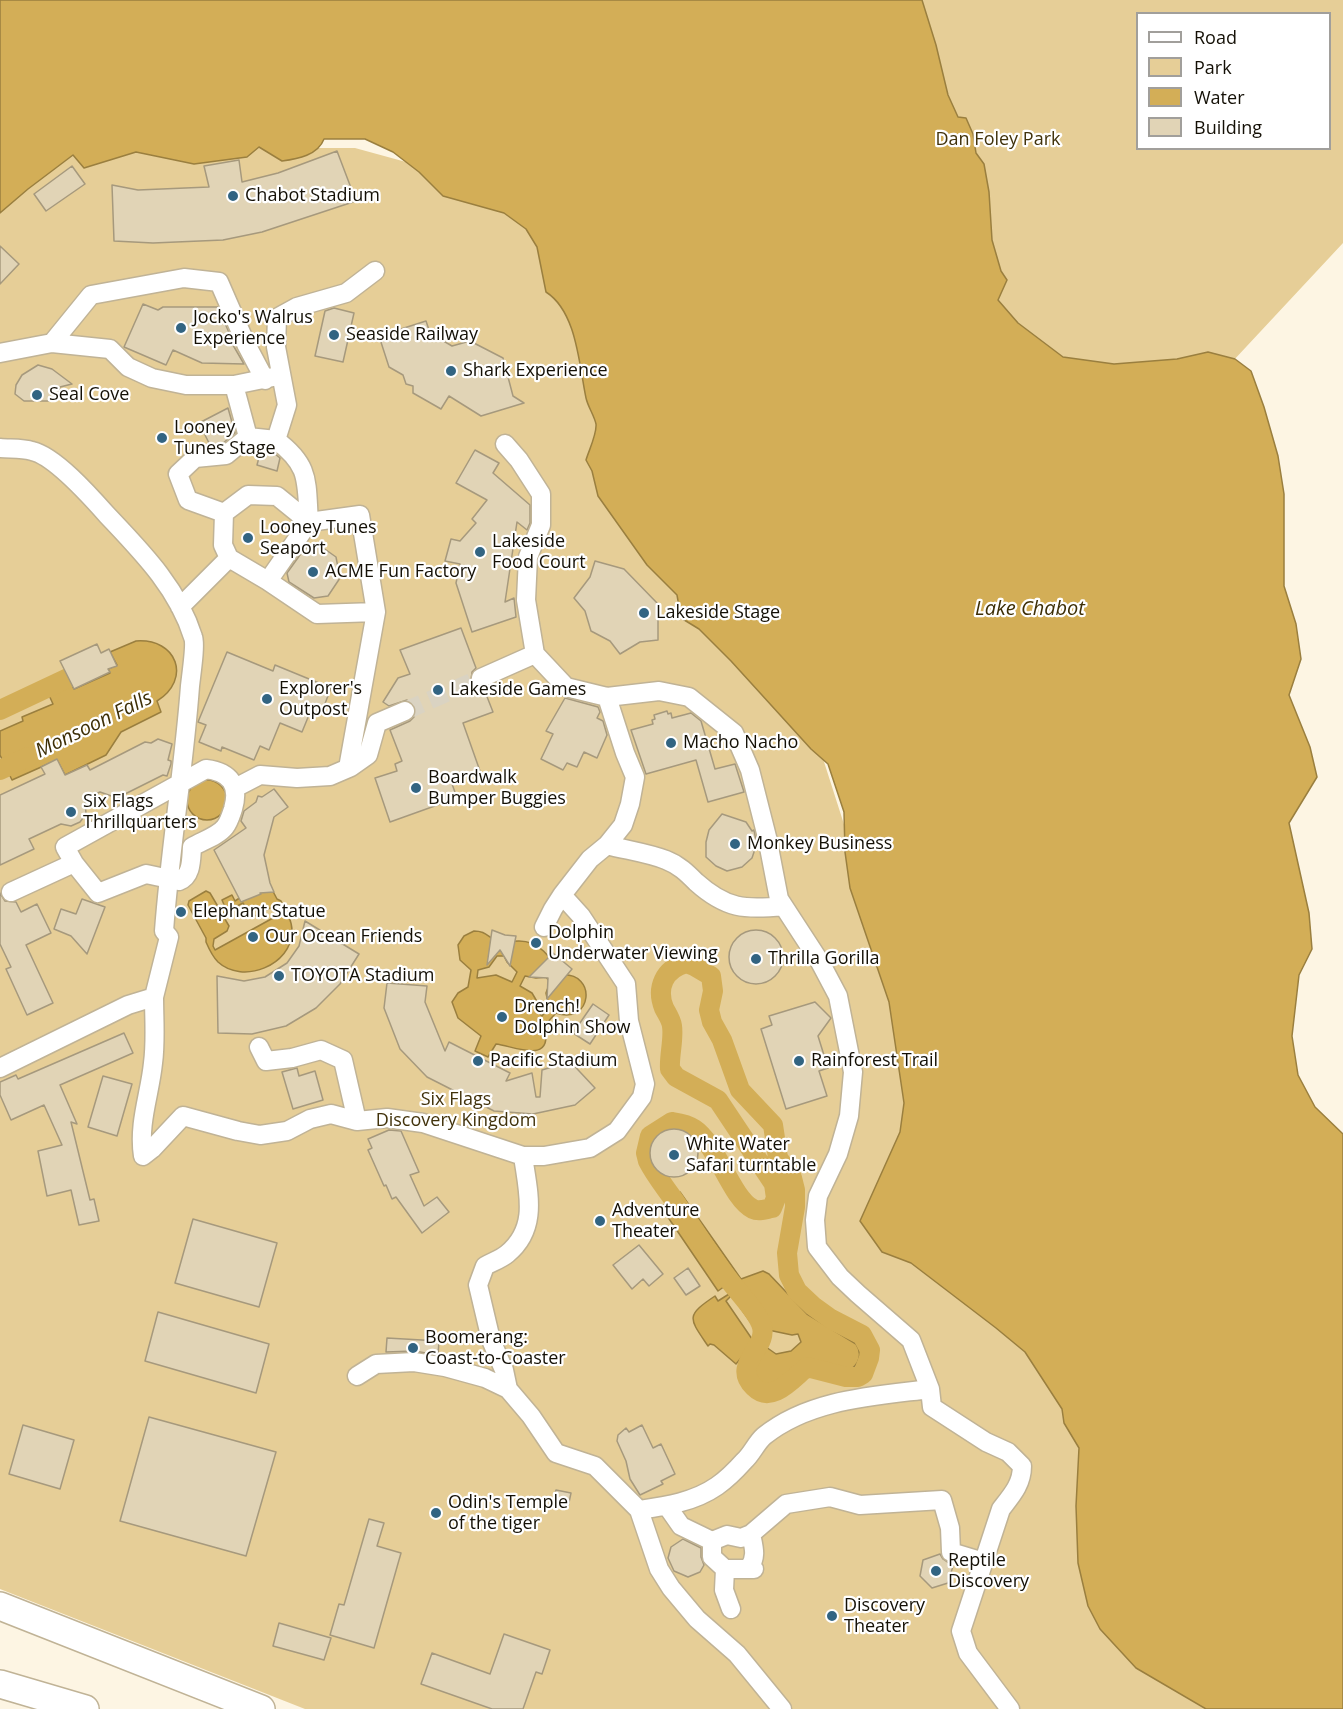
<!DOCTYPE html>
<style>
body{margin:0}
#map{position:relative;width:1343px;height:1709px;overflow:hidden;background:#fdf5e3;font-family:"Open Sans",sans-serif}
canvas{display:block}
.legend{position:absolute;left:1136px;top:12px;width:195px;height:138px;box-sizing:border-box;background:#fff;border:2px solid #a19f9b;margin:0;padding:8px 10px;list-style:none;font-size:18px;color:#141006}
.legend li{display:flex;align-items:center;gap:12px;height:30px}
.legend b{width:30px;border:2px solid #a19f9b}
</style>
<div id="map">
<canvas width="1343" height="1709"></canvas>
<ul class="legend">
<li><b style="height:8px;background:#fff"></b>Road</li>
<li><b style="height:16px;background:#e6ce97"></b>Park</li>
<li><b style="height:16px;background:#d3ae57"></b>Water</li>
<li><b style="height:16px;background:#e1d4b6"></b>Building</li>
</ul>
</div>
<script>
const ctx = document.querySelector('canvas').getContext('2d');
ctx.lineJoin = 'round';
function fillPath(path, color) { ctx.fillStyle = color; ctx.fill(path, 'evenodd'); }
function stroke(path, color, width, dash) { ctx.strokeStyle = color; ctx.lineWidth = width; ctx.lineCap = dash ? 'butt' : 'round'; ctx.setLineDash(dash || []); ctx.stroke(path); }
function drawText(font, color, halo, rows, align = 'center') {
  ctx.font = font + ' "Open Sans",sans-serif'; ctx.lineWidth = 4.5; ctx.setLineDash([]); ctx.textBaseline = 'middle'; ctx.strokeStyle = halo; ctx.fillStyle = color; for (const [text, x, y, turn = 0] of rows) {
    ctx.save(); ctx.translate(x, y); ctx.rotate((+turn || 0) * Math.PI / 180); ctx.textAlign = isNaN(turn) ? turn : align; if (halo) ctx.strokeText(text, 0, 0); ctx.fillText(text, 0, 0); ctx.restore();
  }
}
const green = new Path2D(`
 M695,0H1343V243L1136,465ZM1138,14H1330V148H1138Z
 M48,132L242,148H355L457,176L529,212L818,743L927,1084L1086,1364L1228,1709H305L0,1589V181Z`);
const water = new Path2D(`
 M0,0H922L936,45L948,95L958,117L966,118L973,134L976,153L984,164L989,192L992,240L1001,271L1007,280L998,300L1018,323L1063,357L1114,364L1177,359L1208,352L1235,359L1251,371L1264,407L1278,456L1284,494V586L1296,624L1301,659L1289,695L1310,747L1317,777L1289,823L1309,913L1312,949L1299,975L1292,1036L1298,1075L1315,1107L1343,1134V1709H1206L1136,1668L1100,1629L1088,1606L1078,1563L1076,1506L1079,1448L1064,1423L1062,1409L1025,1352L996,1328L911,1263L882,1252L860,1221L900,1132L904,1103L889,1002L850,888L845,852L844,812L828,764L811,749L731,661L699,629L681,618L677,595L647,565L598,496L592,471L586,460C589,450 597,434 596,424C594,415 588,407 586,398C579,365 577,312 546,292L537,247L526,229L504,213L443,196L419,172L393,152L365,139H324C318,155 298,159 282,161L259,147L247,157L194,164L136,152L84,168L73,155L28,189L0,213Z
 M136,641C177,638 192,679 157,701L161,712L121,732L106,755L65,775L57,760L12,780L0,755V731L23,721L22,717L53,704L48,693L70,682L74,689L110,673L108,669L117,665L110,652Z
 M187 800a20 20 0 1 1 40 0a20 20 0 1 1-40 0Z
 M267,880L277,899L281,901C286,910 292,920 292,931C292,965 243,985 218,962C213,957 209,949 206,942V938L188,905L189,901L206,891L210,893L220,910L225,907L222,900L232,895L235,901ZM243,903L250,915L255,916L274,906H279L282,913L215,950L213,946L214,939L227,931L229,926L222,914Z
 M474,931C485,931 487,936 495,940C501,943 512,941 519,941C541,941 551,959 561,975C598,972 592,1026 556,1013L544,1026C555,1066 514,1046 496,1044L488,1057L475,1051L481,1036L458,1018L452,1002L458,993L468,987L471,970L460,960L458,945L464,936ZM497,956H504L507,962L517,972L512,982L496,975L477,978L478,970L489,967ZM525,976L536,978L546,977L550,982L546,993L549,1007L542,1016L540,1014L542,1010L532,993L520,986Z
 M680,1192L741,1279L763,1271L769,1274L807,1314L856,1344C863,1354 859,1364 849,1371C837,1371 824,1363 812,1363C786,1365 781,1399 753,1379C751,1363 756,1359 766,1347L776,1354L791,1351L801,1342L798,1334L792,1335L754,1327L725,1286L718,1291L661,1207Z
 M729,1294L730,1297L726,1301L752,1339V1345L736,1364L714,1345L710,1344L708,1346C689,1318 685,1316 715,1296L718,1301Z`);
const canal = new Path2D(`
 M0,710L68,678
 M0,770L28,757
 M686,963L694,966L711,976L713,991L709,1010L712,1022L722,1040L740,1090L773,1125L778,1158L792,1178L795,1190V1207L787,1253L789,1275L797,1291L813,1306L831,1319L862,1335L870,1350L869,1358L863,1374L858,1377H846L807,1367C793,1378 772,1405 754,1387C730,1364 771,1347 761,1324C756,1310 738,1292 729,1280C709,1254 692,1227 674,1200C665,1187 655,1175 648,1161L646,1153L650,1136L672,1122C679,1123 687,1124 694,1129C717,1144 731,1198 753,1209C759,1212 766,1209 772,1208L776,1198L774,1184L718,1100L676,1077L670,1069C669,1055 674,1040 672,1026C671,1019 667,1014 664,1008C656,988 664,969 686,963Z`);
const building = new Path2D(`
 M337,151L356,201L262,232L223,240L153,243L114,241L112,185L138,190L209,187L204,166L239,160L242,182L278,173Z
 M72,166L85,184L46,211L34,194Z
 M0,246L19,264L0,284Z
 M143,304L158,310L163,307H218L230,335V340L244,364L202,363L173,350L166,365L124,347Z
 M334,308L354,313L343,362L315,356L325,311Z
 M426,321L430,333L452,346L470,341L503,358L513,396L524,403L481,416L449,396L441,409L413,393V386L406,384L403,375L389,367L379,336Z
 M38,365L52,369L72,384L60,387L56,401H24L15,394L16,385L22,375Z
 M228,408L235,433L222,444L210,445L199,423Z
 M261,450L271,451L280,458L277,471L257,465Z
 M475,450L499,463L493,473L530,505V523L527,530L517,522L505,602L514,598L516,617L472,632L456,583L460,564L445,561L451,539L460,541L476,523L472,519L487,500L456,483Z
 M319,545L336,557L340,578L328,596L314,598L289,582L287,573L305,548Z
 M595,561L624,569L658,604V640L640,642L620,654L610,641L591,631L585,611L574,598L590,577Z
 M461,628L476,668L472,672L471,682L475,687L484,689L493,712L463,723L480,771L451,781L457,798L390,822L375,778L397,771L395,764L402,761L390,730L410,721L414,717L416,712L415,706L407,700L389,706L383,702L398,678L410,674L400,650Z
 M97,644L101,653L109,649L117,666L108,669L110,672L74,689L60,661Z
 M227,652L273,671L275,665L331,688L321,714L311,710L302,732L280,723L269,750L260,746L254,760L222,747L221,751L199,742L206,725L198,722Z
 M565,698L598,707L600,712L597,718L603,721L607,735L597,758L584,752L577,767L567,763L563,770L541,759L553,734L546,731Z
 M667,711L668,714L671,713L672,718L691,713L701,721L715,769L735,764L744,792L708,802L696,760L646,774L631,730L653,724L652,720L655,719L654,715Z
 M158,739L172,744L168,760L171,761V764L167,776L163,775L117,798L100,792L85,799L86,814L80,822L71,826L61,824L29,839L34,849L0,865V795L45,774L41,767L57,759L65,775L87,765L90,770L145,742L151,743Z
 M274,789L288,807L274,817L264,855L270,883L274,892L260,893L261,894L241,902L214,850L246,828L241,821L244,811L256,802L258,796L262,797Z
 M722,814L746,822L752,831L754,830L757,846H756L752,858L742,867L727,871L716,866L706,857V842L709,830Z
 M0,893L5,901L16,902L21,912L37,904L51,933L26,945L53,1003L27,1015L6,969L11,967L0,944Z
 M82,899L105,907L87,954L71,936L54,929L61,909L76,914Z
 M305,921L359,954L340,984L316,1008L286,1026L252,1034L218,1033L217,976L244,981L265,977L287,963L299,946Z
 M492,930L505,935L516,936L510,966L500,950L487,965Z
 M729 957a27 27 0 1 1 54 0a27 27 0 1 1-54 0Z
 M553,953L572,969L547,999L548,978L529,977Z
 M387,983L427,986L425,1002L445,1051L449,1042L510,1073L506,1081L532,1073L536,1097H540L542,1070L555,1066L565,1056L595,1088L575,1105L533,1114L494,1111L427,1077L400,1049L384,1008Z
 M815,1002L831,1018L818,1036L828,1068L819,1071L827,1096L786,1109L761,1029L772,1025L769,1016Z
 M593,1004L609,1015L590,1044L573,1033Z
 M124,1033L133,1053L60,1085L77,1124L71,1122L90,1200L94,1199L99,1221L79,1225L71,1190L47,1196L38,1151L62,1145L44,1105L11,1120L0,1095V1082L16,1075L18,1079Z
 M297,1068L299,1076L315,1071L323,1100L293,1109L282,1072Z
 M103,1076L132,1084L117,1136L88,1127Z
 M650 1153a24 24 0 1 1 48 0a24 24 0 1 1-48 0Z
 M389,1130L401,1131L419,1172L410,1175L424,1206L437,1197L449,1212L422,1233L396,1197L392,1199L386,1185L384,1186L368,1150L372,1148L368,1139Z
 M193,1219L277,1243L259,1307L175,1283Z
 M639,1245L663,1274L649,1286L643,1279L632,1289L613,1265Z
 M688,1268L700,1286L686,1295L674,1278Z
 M158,1312L269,1344L256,1393L145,1361Z
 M387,1338L439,1341L438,1355L414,1351L386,1352Z
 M149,1417L276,1452L246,1556L120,1521Z
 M23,1425L74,1440L60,1489L9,1474Z
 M642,1425L653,1448L661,1444L675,1474L661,1481L663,1484L640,1495L630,1479L626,1461L617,1441L618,1435L626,1428L629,1432Z
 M556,1490L571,1493L568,1507L552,1504Z
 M369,1519L384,1523L377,1546L401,1553L374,1648L330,1635L339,1604L344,1605Z
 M683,1539L701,1548V1557L704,1565L700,1572L688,1577L674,1571L668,1558L671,1547Z
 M940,1554L943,1559L953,1566L948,1583L932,1588L920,1576L923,1560Z
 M279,1623L331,1638L324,1660L273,1646Z
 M504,1634L550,1650L542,1674L536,1672L523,1709H492L421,1684L432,1653L490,1674Z`);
const minorTunnel = new Path2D(`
 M405,711L481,678`);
const minor = new Path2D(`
 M52,343L91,295L184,278L219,282L246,344L265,380
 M0,353L52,343L110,349L128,367L152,378L186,385H234L273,377
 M234,385L248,437
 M505,444L519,460L541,494V525L528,557L526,600L535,654L566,687L607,697L659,691L689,697L734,733L750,770L767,837L779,899L820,962L838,996L853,1072L849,1116L838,1154L818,1196L815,1220L817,1247L840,1277L858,1294L911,1340L930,1389L932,1407L986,1442L1008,1452L1022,1466C1022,1484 1012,1495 1001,1509L961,1631L968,1653L1010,1709
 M0,448C10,449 22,448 32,451C55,456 91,497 107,515C141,551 178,588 193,637C196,644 191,676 190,686C184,768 170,849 164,931L169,937L154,997L128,1005L0,1068
 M224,513L248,495L277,496L309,522L268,581L229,558
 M268,581L317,614L376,612L360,515L309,522C306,482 311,466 276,440
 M180,607L229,558L223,545L224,513L188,500L178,474L195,458L226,455L248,437L276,440L287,405L276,347L277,318L297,307L346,293L375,271
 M481,678L535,654
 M348,768L376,612
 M235,788L260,775L297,778L330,776L351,767L368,755L377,723L405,711
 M607,845C626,850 648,853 666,860C679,865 687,873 696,882C726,909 745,910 783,906
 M11,892L74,863L98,893L146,874L179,881C192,876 191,860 192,847C202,841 218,836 225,827C229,822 231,815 233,809C240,785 230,772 206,769L65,847L74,863
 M544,927L553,909L562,895
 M154,997C154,1018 156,1041 153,1063C150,1094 138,1123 143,1156L152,1149L183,1116L238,1131L260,1135L287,1131L310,1119L331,1114L357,1121L387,1118L423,1123L523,1156H544L590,1148L617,1131L642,1097L645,1084L629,1021L626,984L581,916L562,895L590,859L607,845L623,825L630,804L635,777L625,753L607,697
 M259,1047L266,1061L292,1058L321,1050L343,1060L357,1121
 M357,1376L376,1364L414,1362L445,1367L485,1378L508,1389L531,1416L556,1453L595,1466L639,1510L659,1569L671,1588L697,1619L737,1654L782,1709
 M508,1389L504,1370L491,1340L478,1285L485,1266C492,1262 501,1259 507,1254C539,1228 528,1192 523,1156
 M667,1506L681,1526L712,1541L727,1535L741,1538L751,1534L786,1504L830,1497L860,1505L942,1500L950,1528L951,1552L984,1562
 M639,1510C666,1506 694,1502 717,1486C727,1479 736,1470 744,1461C752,1454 756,1443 764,1436C810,1399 874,1396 930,1389
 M712,1541V1557L725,1569H754
 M749,1568C757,1557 754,1548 751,1534
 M725,1569L724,1590L731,1609`);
const highway = new Path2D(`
 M0,1606L261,1709
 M0,1684L85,1709`);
const markers = [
 [233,196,6,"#326482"],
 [181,328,6,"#326482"],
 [334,335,6,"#326482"],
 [451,371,6,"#326482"],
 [37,395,6,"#326482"],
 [162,438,6,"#326482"],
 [248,538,6,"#326482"],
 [480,552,6,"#326482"],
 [313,572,6,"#326482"],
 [644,613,6,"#326482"],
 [438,690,6,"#326482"],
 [267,699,6,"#326482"],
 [671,743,6,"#326482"],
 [416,788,6,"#326482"],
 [71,812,6,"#326482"],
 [735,844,6,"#326482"],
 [181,912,6,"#326482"],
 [253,937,6,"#326482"],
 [536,943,6,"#326482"],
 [756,959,6,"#326482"],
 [279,976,6,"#326482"],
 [502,1017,6,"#326482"],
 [478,1061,6,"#326482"],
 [799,1061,6,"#326482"],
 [674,1155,6,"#326482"],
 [600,1221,6,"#326482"],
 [413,1348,6,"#326482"],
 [436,1513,6,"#326482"],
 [936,1571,6,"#326482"],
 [832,1616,6,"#326482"]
];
const parkNames = [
 ["Dan Foley Park",998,140],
 ["Six Flags",456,1100],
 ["Discovery Kingdom",456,1121]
];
const poiNames = [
 ["Chabot Stadium",245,196],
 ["Jocko's Walrus",193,318],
 ["Experience",193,339],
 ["Seaside Railway",346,335],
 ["Shark Experience",463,371],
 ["Seal Cove",49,395],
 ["Looney",174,428],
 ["Tunes Stage",174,449],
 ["Looney Tunes",260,528],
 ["Seaport",260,549],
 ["Lakeside",492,542],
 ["Food Court",492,563],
 ["ACME Fun Factory",325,572],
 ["Lakeside Stage",656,613],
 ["Explorer's",279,689],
 ["Outpost",279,710],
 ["Lakeside Games",450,690],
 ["Macho Nacho",683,743],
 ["Boardwalk",428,778],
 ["Bumper Buggies",428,799],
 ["Six Flags",83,802],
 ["Thrillquarters",83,823],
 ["Monkey Business",747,844],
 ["Elephant Statue",193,912],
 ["Dolphin",548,933],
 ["Underwater Viewing",548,954],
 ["Our Ocean Friends",265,937],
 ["Thrilla Gorilla",768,959],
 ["TOYOTA Stadium",291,976],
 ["Drench!",514,1007],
 ["Dolphin Show",514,1028],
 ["Pacific Stadium",490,1061],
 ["Rainforest Trail",811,1061],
 ["White Water",686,1145],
 ["Safari turntable",686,1166],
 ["Adventure",612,1211],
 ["Theater",612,1232],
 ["Boomerang:",425,1338],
 ["Coast-to-Coaster",425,1359],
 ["Odin's Temple",448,1503],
 ["of the tiger",448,1524],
 ["Reptile",948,1561],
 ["Discovery",948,1582],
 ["Discovery",844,1606],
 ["Theater",844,1627]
];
const waterNames = [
 ["Lake Chabot",1030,609],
 ["Monsoon Falls",94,725,-26]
];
fillPath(green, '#e6ce97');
fillPath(water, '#d3ae57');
stroke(water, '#9a7f3f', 1.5);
stroke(canal, '#d3ae57', 20);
fillPath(building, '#e1d4b6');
stroke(building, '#a6997d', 1.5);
stroke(minorTunnel, '#dad3c2', 18, [18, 9]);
stroke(minor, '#c0b396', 21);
stroke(highway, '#c0b396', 30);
stroke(minor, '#fff', 18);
stroke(highway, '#fff', 27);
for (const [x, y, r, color] of markers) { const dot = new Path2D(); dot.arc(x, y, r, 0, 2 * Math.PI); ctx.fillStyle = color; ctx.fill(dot); stroke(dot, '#fff', 2); }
drawText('18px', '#41320b', '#fff', parkNames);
drawText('18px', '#141006', '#fff', poiNames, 'left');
drawText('italic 20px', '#3d2e06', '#fff', waterNames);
</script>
